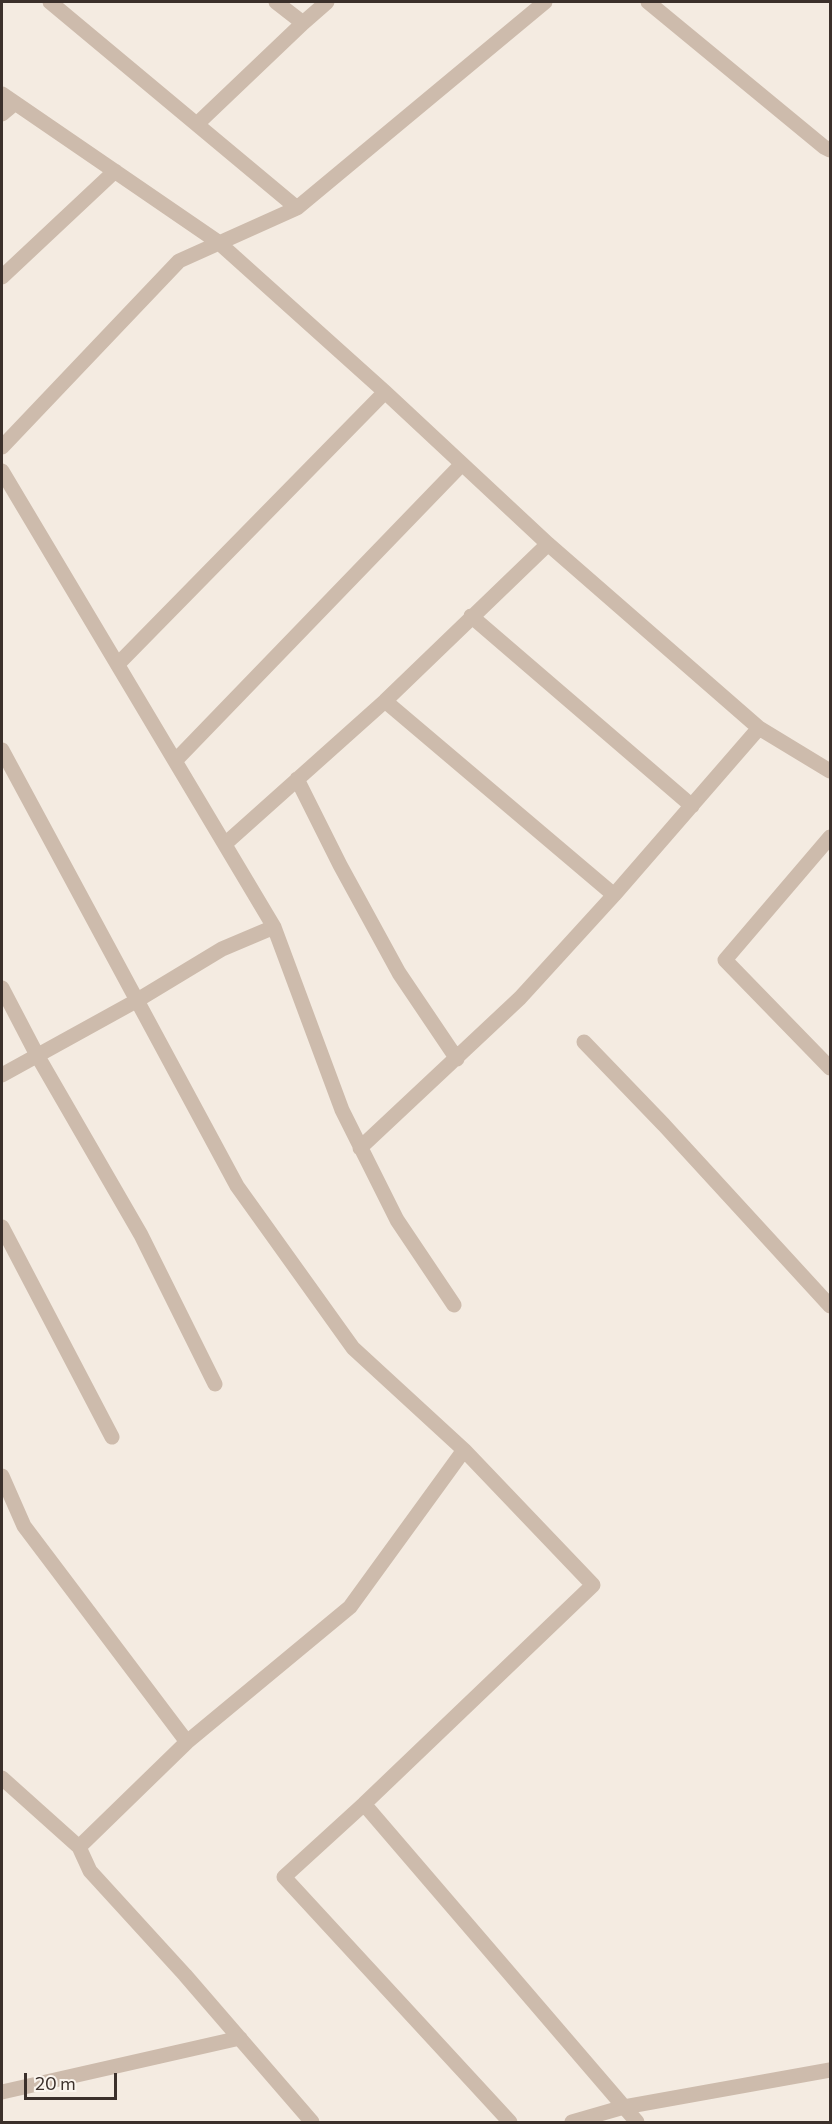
<!DOCTYPE html>
<style>
body{margin:0}
#map{position:relative;width:832px;height:2124px;overflow:hidden;background:#f4ebe1;font-family:Commissioner,sans-serif}
canvas{display:block}
.frame{position:absolute;inset:0;border:3px solid #3b302b;pointer-events:none}
.scale{position:absolute;left:24px;top:2073px;width:93px;height:27px;box-sizing:border-box;border:3px solid #3b302b;border-top:0;padding-left:8px;font-size:18px;line-height:21px;white-space:nowrap;color:#3b302b;-webkit-text-stroke:4px #fbf5ee;paint-order:stroke}
</style>
<div id="map">
<canvas width="832" height="2124"></canvas>
<div class="frame"></div>
<div class="scale">20 m</div>
</div>
<script>
const ctx = document.querySelector('canvas').getContext('2d');
ctx.lineJoin = 'round';
function stroke(path, color, width, dash) { ctx.strokeStyle = color; ctx.lineWidth = width; ctx.lineCap = dash ? 'butt' : 'round'; ctx.setLineDash(dash || []); ctx.stroke(path); }
const minor = new Path2D(`
 M50,2L297,208
 M648,2L824,147L830,150
 M303,23L327,2
 M2,94L218,242L385,392L548,544L759,728L830,771
 M2,114L14,104
 M197,124L303,23L276,2
 M2,277L115,171
 M2,447L179,261L297,208L545,2
 M2,471L274,927L342,1110L397,1220L454,1305
 M471,616L692,806
 M118,664L385,392
 M385,701L614,895
 M2,750L237,1186L353,1348L464,1450L593,1585L364,1804L284,1877L510,2122
 M175,761L462,464
 M297,779L340,865L399,973L457,1059
 M830,837L725,960L830,1068
 M225,844L385,701L548,544
 M2,988L37,1055L141,1235L215,1384
 M584,1042L664,1125L830,1306
 M2,1075L136,1001L222,949L274,927
 M360,1148L520,998L614,895L759,728
 M2,1227L112,1437
 M2,1476L24,1526L187,1742
 M2,1778L79,1847L90,1871L185,1975L312,2122
 M364,1804L637,2122
 M79,1847L187,1742L350,1607L464,1450
 M2,2092L240,2038
 M572,2122L624,2107L830,2070`);
stroke(minor, '#cdbbac', 15);
</script>
